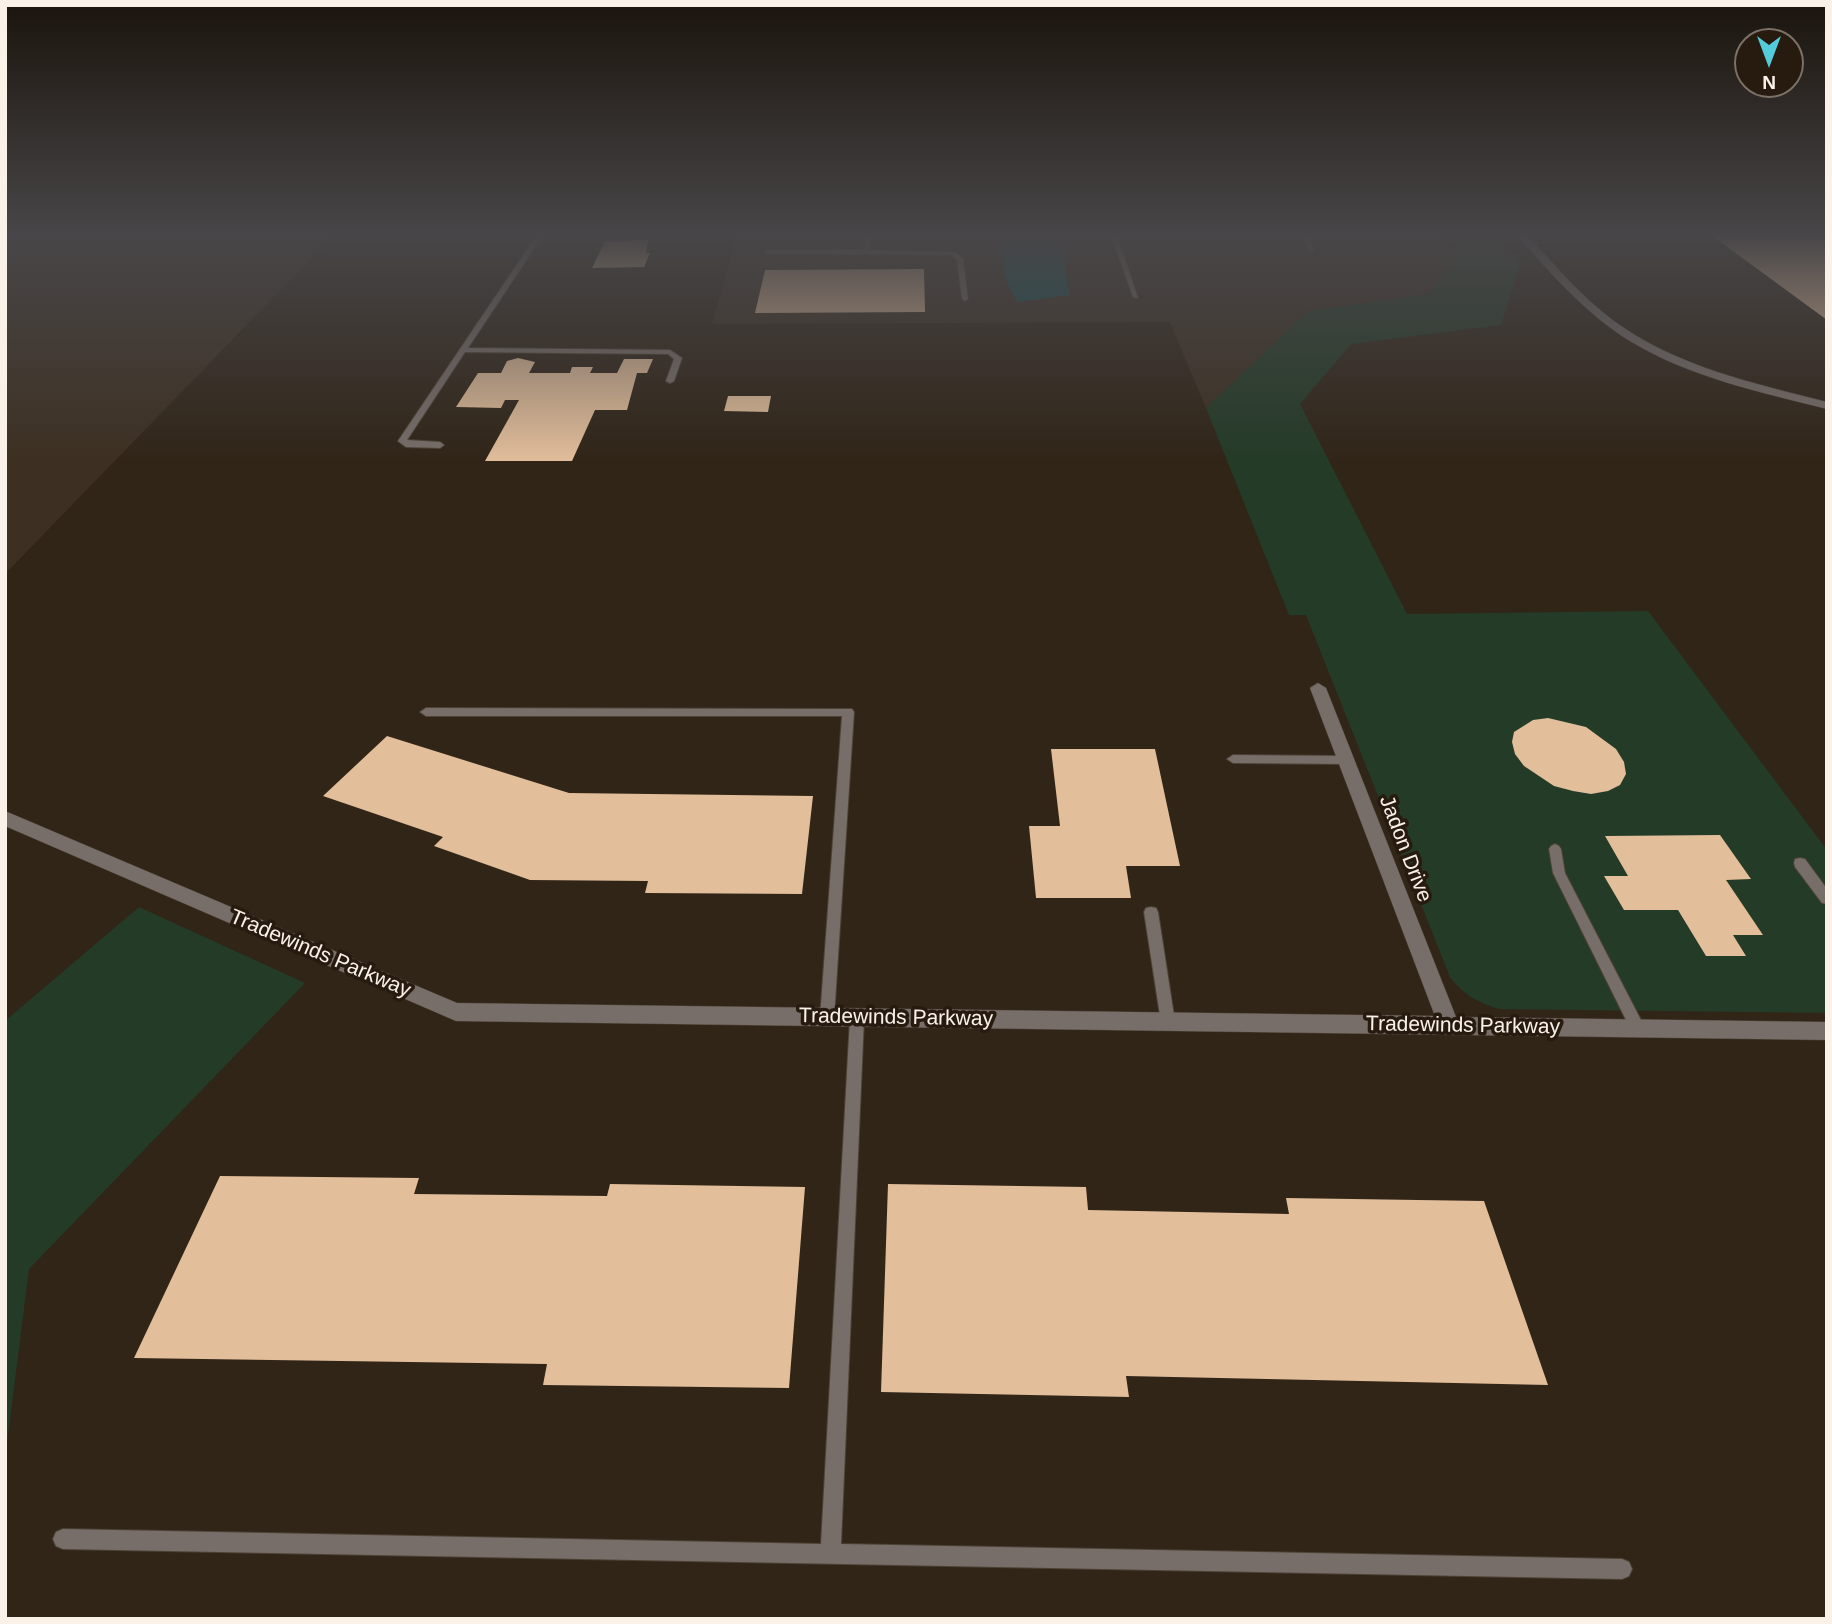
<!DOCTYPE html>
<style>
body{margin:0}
#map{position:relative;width:1832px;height:1624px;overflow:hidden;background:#312518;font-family:Helvetica,sans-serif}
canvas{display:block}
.frame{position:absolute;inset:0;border:7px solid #faf1e9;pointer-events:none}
.north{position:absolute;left:1734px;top:28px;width:70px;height:70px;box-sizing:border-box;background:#271b0f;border:2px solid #7b7166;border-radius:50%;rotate:180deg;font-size:19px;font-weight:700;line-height:28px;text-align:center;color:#faf1e9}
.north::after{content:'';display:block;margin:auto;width:24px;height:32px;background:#53cbdb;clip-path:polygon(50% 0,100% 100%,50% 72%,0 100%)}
</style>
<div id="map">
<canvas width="1832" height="1624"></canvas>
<div class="frame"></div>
<div class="north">N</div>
</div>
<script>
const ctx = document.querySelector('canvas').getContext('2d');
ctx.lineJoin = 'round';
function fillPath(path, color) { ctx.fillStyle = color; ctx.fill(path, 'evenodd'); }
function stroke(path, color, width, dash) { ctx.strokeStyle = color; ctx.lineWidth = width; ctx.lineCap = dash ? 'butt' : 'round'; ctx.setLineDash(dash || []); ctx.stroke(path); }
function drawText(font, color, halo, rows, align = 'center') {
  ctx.font = font + ' Helvetica,sans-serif'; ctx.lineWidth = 7; ctx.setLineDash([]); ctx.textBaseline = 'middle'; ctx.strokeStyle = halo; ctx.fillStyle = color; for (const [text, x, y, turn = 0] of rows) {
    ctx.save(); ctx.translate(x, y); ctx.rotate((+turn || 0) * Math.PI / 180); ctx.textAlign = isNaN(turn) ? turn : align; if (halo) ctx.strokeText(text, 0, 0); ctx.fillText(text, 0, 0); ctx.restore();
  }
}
const industrial = new Path2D(`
 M5,235H334L5,574Z
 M737,235H1438L1456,257L1429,294L1308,311L1206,408L1170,322L712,324Z`);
const green = new Path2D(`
 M1438,235H1496L1521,262L1501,325L1351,344L1300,404L1407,614L1648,611L1827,850V1013L1499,1009C1477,1002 1464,995 1450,977L1306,615H1289L1206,408L1308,311L1429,294L1456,257Z
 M139,907L305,983L29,1269L5,1459V1021Z`);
const water = new Path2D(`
 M1023,235L1055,236L1063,252L1069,295L1018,302C1005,284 1001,266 1002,244L1009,237Z`);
const building = new Path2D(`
 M1711,235H1827V320Z
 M648,240L646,253H650L644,267L592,268L605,241Z
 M924,269L925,312L755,313L765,270Z
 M518,358L535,362L529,373H570L572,367H593L590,373H617L624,359H653L647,373H637L627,410H595L572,461H485L519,400H505L501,408L456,407L478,373H501L507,361Z
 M728,396H771L768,412L724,411Z
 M1548,718L1586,727L1616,749L1624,762L1626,774L1620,785L1608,791L1591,794L1573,791L1554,786L1524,766L1515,754L1512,742L1514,732L1533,720Z
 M387,736L569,793L813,796L802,894L645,893L648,881L530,880L434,846L443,837L323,796Z
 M1051,749H1155L1180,866H1126L1131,898H1036L1029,826H1060Z
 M1720,835L1751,879L1726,880L1763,935H1733L1746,956H1706L1678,910H1624L1604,876H1628L1605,836Z
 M220,1176L419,1178L414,1194L607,1196L610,1184L805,1187L789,1388L543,1385L547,1364L134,1358Z
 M888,1184L1086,1187L1088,1210L1289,1214L1286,1198L1484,1201L1548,1385L1126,1376L1129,1397L881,1392Z`);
const service = new Path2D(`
 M537,235H543L468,348L670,350L682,358L674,381L670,383L666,381L674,359L668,354L465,352L407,440L440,442L444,445L440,448L406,447L398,441Z
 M865,235H871L869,250L955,252L963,259L968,299L965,301L962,299L957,260L951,255L767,254L764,252L767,250H863Z
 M1111,235H1117L1138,298L1133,297Z
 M1301,235H1307L1314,251H1310Z
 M426,708L852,709L854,712L834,1018L832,1023L827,1024L822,1023L820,1018L842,716H426L420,712Z
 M1233,755L1346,756L1352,760L1346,764L1233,763L1227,759Z
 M1555,844L1559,846L1561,849L1565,873L1643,1024L1645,1029L1643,1034L1638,1036L1633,1034L1553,873L1549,849L1551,846Z
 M1800,858L1805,859L1827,889V904L1822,903L1795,867L1794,863L1795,859Z
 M1151,907L1156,908L1158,912L1175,1022L1173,1027L1168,1028L1163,1027L1161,1022L1144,912L1146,908Z
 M857,1012L862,1013L864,1018L841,1544L1622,1559L1629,1562L1632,1569L1629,1576L1622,1579L63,1549L56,1546L53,1539L56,1532L63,1529L821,1544L850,1018L852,1013Z`);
const minor = new Path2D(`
 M1517,235H1526C1555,264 1581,297 1614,321C1677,367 1753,383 1827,402V409C1760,392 1689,377 1630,341C1587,315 1550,273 1517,235Z
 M1318,683L1326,688L1456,1017L1827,1022V1040L456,1021L5,826V811L457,1003L1435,1016L1310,688Z`);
const streetNames = [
 ["Jadon Drive",1405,849,69],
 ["Tradewinds Parkway",320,954,23],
 ["Tradewinds Parkway",896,1018,1],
 ["Tradewinds Parkway",1463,1026,1]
];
fillPath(industrial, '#3d3022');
fillPath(green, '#243b27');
fillPath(water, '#0f5155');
fillPath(building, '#e2be9b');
stroke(service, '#4d4235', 2);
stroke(minor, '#4d4235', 1);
fillPath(service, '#776e69');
fillPath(minor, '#776e69');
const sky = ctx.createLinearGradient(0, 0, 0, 463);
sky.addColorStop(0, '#1b140d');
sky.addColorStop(0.51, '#484648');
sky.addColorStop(1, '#48464800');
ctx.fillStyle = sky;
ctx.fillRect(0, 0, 1832, 463);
drawText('21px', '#faf1e9', '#271b0f', streetNames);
</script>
